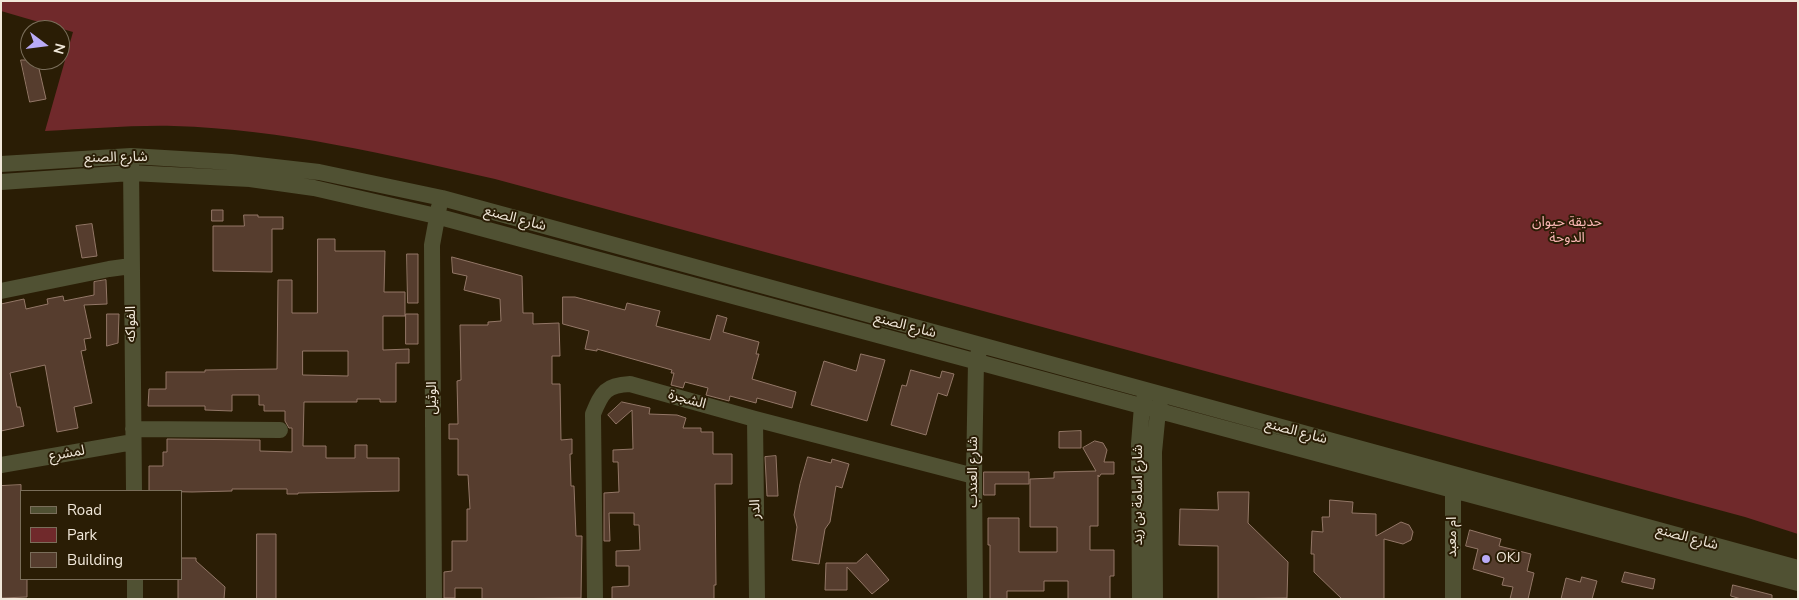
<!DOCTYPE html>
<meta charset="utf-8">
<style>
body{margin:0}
#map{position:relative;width:1799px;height:600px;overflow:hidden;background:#2a1d05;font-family:"Nunito Sans",sans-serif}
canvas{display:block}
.frame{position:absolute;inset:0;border:2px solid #f1e8da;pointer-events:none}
.legend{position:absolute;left:20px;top:490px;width:162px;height:90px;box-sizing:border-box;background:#2a1d05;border:1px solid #7a6e5a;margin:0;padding:6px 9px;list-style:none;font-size:15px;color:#f1e8da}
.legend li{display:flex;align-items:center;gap:10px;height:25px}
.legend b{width:25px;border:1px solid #7a6e5a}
.north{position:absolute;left:20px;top:20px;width:50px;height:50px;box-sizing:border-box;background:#2a1d05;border:1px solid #7a6e5a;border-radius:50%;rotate:105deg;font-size:14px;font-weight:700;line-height:20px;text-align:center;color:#f1e8da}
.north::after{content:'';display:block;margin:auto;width:18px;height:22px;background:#b9abf7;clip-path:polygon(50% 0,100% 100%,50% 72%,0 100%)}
</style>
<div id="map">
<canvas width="1799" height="600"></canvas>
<div class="frame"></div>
<ul class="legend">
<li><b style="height:6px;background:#505133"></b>Road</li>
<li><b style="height:14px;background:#70292b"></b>Park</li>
<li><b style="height:14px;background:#563d2e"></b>Building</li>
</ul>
<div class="north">N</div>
</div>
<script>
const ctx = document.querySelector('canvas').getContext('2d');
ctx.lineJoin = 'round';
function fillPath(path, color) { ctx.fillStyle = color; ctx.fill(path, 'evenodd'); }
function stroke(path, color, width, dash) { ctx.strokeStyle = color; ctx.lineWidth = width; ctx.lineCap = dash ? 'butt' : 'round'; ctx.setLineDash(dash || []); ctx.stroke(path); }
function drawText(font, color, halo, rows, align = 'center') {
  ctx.font = font + ' "Nunito Sans","Noto Sans Arabic",sans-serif'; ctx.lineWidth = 4; ctx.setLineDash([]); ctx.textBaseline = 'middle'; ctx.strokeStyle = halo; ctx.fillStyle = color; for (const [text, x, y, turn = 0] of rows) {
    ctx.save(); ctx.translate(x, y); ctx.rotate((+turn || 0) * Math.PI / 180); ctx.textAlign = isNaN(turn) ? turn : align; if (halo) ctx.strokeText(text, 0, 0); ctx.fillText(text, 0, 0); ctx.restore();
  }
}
const green = new Path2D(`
 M1,1H1798V534L1745,517L495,179C389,155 282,129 174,126C131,125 88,129 45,131L73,32L1,11Z`);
const building = new Path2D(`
 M21,60H37L46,99L30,102Z
 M212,210H223V221H212Z
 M244,215H258V217H283V229H272V272L213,271V226H244Z
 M92,224L97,256L82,258L76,226Z
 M318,239H335V251H385L384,292H405V316H383V350L409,349V363H396V402H380V399H357V402H304L303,446H326V458H355V445H367V458H399V491L298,493V494H287V489H232V491L192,492L149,491V466H163V452H167V439L260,440V451L292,452V428H289L285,421V411H264V405H259V395H232V411L205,410V406H148L149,389H166V372H205V370L277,369L278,280H292V313H317ZM303,351H348V376L303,375Z
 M407,254H418V303H408Z
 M452,257L522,276L523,313H533V324L559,323L560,356H552V384H560L561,440L572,439V454H570L571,486H574L576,536H582L581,598L482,599V588H455V598H444V572L452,571V541H467V509H470L468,475H458V439H449V424H458L457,381L461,380L460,325H488V322L501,321L500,299L464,290L467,276L453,273Z
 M106,280L107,304L84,305L91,338L84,339L86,350L81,351L92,403L74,407L78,428L57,432L45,365L10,373L17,407H20L24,426L1,431V304L24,299L26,309L48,304L47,299L63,296L64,301L94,295V282Z
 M563,297H575L625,310L627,303L660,311L656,326L710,340L717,315L727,318L723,332L759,342L756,354H759L752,379L796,392L792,408L757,398L756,403L730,396L729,401L706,395L708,388L685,382L683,388L671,385L674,373H671L672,370L597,349V351L585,349L589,331L563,324Z
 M107,314H119L118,343L107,346Z
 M406,314H418V344H406Z
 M861,354L885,360L867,421L811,405L824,361L856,371Z
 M911,370L940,378L942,371L954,374L947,396L938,393L926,435L891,425L902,385L906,386Z
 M622,402L650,408L649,414L677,415L686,418L683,428H701V432H713V454H732V484H715L716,585H714V599H612V587L629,586V566H616V551L640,550L639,525H634V513H609L610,541H604V493L619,492L618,462H613V450L633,449L632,410L616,424L608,415Z
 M1081,431V448H1059V432Z
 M1095,441L1103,443L1107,450L1104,462H1114V474H1101L1099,477L1098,475V526H1090V550H1114V576H1110V599H1068V581H1044V591H1007V599H990V545H988V518H1019V552H1057V527H1030V479L1054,478V472L1096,471L1083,448Z
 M776,456L778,496H767L765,457Z
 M808,457L831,463L832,459L849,464L842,488L836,486L830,522L825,529L819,564L792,560L797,527L794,515L800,484Z
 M984,472H1029V484H995V495H984Z
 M21,485V579H27V597L1,598V486Z
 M1218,492H1249L1248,523L1288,562L1287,598L1218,599V546L1179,545L1180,509L1218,510Z
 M1330,500L1353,502L1352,513L1376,514V536L1401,522L1409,525L1413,532L1411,540L1403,544L1384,539V599H1342L1314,572V554H1311L1312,531L1323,532L1322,517H1329Z
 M1470,530L1501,539L1499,546L1531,554L1527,571L1534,573L1528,599H1510L1513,587L1502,585L1504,578L1473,569L1478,549L1466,546Z
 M257,534H276V599H257Z
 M867,554L889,580L872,594L847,567V590H825L826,563H856Z
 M181,558H196V561L225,587L224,599H178V579H181Z
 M1625,572L1655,579L1653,589L1622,582Z
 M1582,577L1597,581L1592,599H1561L1566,578L1580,582Z
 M1733,585L1772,595V599H1741L1731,596Z`);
const minor = new Path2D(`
 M131,163L134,491
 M1,164L131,156L231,162L319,172L442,198L1798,568
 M1,182L131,173L250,179L314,188L436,216L1798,583
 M1,291L109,269L131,266
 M755,419L757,599
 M133,429L280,430
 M1,465L133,442
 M135,579V599
 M434,599L432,245L439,207
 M595,599L593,414C602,392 606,385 630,384L755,419L974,476
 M975,599L974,476L976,361L979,352
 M1140,599L1139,444L1142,406L1145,396
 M1155,599L1154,452L1158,411L1160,402
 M1453,599V489L1456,479`);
const markers = [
 [1486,559,5,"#b9abf7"]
];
const streetNames = [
 ["شارع الصنع",116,158,-1],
 ["شارع الصنع",515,219,15],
 ["الفواكه",132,324,-90],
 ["شارع الصنع",905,326,15],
 ["الوثيل",433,398,-90],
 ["الشجرة",687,400,16],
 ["شارع الصنع",1296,432,15],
 ["لمشرع",67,454,-10],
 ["شارع العندب",974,472,-90],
 ["شارع اسامة بن زيد",1139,495,-90],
 ["الدر",756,509,-91],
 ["ام معبد",1453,537,-90],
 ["شارع الصنع",1687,538,15]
];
const parkNames = [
 ["حديقة حيوان",1567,223],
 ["الدوحة",1567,239]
];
const poiNames = [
 ["OKJ",1496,559]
];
fillPath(green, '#70292b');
fillPath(building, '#563d2e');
stroke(building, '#937767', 1);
stroke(minor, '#505133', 16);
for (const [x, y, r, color] of markers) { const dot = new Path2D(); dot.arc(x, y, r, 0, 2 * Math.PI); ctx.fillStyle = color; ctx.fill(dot); stroke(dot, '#2a1d05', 2); }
drawText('14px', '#f1e8da', '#2a1d05', streetNames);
drawText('14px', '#fab7b5', '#2a1d05', parkNames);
drawText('14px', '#f1e8da', '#2a1d05', poiNames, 'left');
</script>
